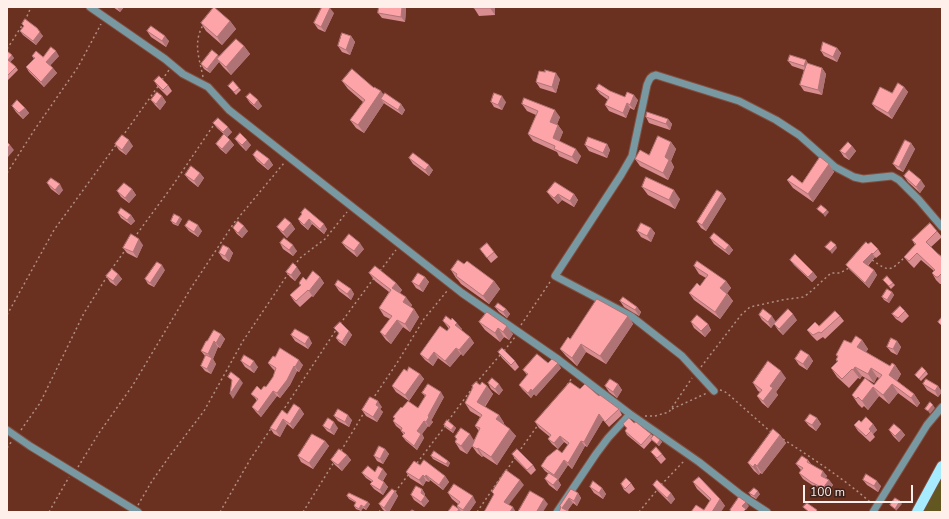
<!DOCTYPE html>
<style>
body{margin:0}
#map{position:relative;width:949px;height:519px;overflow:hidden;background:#6a3120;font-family:"Nunito Sans",sans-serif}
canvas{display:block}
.frame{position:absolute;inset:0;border:8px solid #feefeb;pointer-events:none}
.scale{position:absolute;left:803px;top:485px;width:110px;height:18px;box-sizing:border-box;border:2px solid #feefeb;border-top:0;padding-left:5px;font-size:12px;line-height:14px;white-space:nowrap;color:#feefeb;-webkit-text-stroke:3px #3d231b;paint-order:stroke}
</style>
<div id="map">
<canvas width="949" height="519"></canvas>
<div class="frame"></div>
<div class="scale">100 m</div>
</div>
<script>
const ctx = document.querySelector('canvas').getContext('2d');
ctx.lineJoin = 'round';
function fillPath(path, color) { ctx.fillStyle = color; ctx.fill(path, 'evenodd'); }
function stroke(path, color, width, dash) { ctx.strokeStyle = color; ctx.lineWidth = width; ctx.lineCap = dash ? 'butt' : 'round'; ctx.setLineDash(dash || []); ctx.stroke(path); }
const green = new Path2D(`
 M942,472V512H921Z`);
const path = new Path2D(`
 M25,21L31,7
 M7,49L23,24
 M203,77C199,57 193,43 203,25
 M162,80L169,70
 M122,137L159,85
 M7,173L35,129L78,67L101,24
 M134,238L173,185L215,123
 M872,260C890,272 889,272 905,257
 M294,266L300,258L325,239L347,212
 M111,270L126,249
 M380,271L396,250
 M7,315L54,230L116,145
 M340,324L374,278
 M521,325L550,282
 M504,351L515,337
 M701,367L741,315L750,307L782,300L803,297L808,294L831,273H840L849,268
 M476,383L501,354
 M567,385L572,378
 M720,390L724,391L728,394L772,433
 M372,400L397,363L424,319L447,291
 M672,409L707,393
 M282,412L336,330
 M645,416H655L669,412L692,378
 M448,421L474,386
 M21,430L40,403L84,313L108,275
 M783,439C813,459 843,478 870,502
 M7,448L12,441
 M341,451L365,411
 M518,453L538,425
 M417,463L446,425
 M78,467L99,433L133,385L191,288L234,223L284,163
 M506,471L515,458
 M661,485L684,461
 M395,492L409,474
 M138,505L152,481L169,457L204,411L243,341L288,274
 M49,512L69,477
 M220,512L251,458L272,427
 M303,512L334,462
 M379,512L383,507
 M477,512L503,474
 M639,512L657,490`);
const street = new Path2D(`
 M90,7L165,59L183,74L208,87L229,110L462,293L559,360L630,414L699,462L741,495L767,512
 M714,391L682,356L631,316L555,276L621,175L632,156L647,85C649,80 650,76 656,75L739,101L776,120L799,135L835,167L854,177L863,179L892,176L899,180L919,200L942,227
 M7,430L30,446L138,512
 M557,512L596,454L608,438L630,414
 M873,512L927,425L942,407`);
const primary = new Path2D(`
 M917,512L942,466`);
const wall = new Path2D(`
 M113,7H124L120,12Z
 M379,7H405L406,9L405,22L382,18L378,13Z
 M474,7H495V15L479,16L474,8Z
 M334,13L325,32L318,29L314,23Z
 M230,21L236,29L222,45L206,31L201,23Z
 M22,24L43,36L36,45L23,35L20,31L24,26Z
 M147,31L169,41L166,47L151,37Z
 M351,36L355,42L350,55L342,52L338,46Z
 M244,46L250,54L231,75L223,67L219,62L210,73L204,69L201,64Z
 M837,48L841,53L837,62L824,56L821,51Z
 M7,51L14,58L10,62L16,67L18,70L7,81Z
 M32,56L43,57L59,56L50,65L57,73L44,87L29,72L26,67L34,59Z
 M788,61L809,64L822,68L826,74L822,95L804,91L800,85L804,70L792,66Z
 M560,79L556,93L540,88L536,82Z
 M154,81L168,85L172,91L167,96L158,87Z
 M342,81L384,95L401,104L405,110L402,115L385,104L384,103L364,133L356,128L350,120L363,102L348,89Z
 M228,86L239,88L241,90L236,95Z
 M904,87L908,92L892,119L876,109L872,104Z
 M596,89L610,91L625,97L638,100L634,110L630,108L626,118L609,111L605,105L608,100L600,94Z
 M162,96L166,102L160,110L155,105L151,100Z
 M246,97L262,106L258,110L250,103Z
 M491,102H506L502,110L494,107Z
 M522,104L560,117L557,124L558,125L563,132L559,141L581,156L577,164L559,156L557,152L533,141L528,134L536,115L527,111Z
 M12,106L25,108L29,113L23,119L16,112Z
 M646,117L668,119L672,124L670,130L649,123Z
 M213,123L232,132L227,137L217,128Z
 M235,139L251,145L246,151L239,144Z
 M230,140L234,145L226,154L220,149L216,144Z
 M671,142L676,149L671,161L674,167L668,180L640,166L635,159L649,155Z
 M911,143L915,149L903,172L897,169L893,164Z
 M115,144L133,146L126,155L119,150Z
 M607,144L610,150L607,158L589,151L585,145Z
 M852,146L856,151L849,160L844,157L840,151Z
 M253,155L269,159L273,165L268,170L257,161Z
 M409,158L433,170L429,176L413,164Z
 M829,164L834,172L813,202L793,188L787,180L802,183Z
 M200,173L204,178L198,187L189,180L185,175Z
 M904,176L925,186L920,193L908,182Z
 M47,183L63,190L59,195L51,189Z
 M642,187L680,199L675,209L648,195Z
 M132,189L136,195L129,203L121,197L117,191Z
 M547,192L574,194L578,200L574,207L562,200L558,204L551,197Z
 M722,193L726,199L706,231L701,228L697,222Z
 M118,213L131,215L135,221L131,225L121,218Z
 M302,214L327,229L324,234L312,224L308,230L301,224L298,219Z
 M182,219L178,226L173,224L171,221Z
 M291,223L295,229L287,238L281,232L277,227Z
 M185,226L202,231L198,237L189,231Z
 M233,228L248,231L242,238L237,234Z
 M651,228L655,233L651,242L641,237L637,231Z
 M937,231L942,237L931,247L942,257V284H940L936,280L932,273L934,271L921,260L914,268L909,263L904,257L915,245L912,240Z
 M710,238L729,245L733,250L729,255L714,244Z
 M280,243L297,251L293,256L283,249Z
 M342,243L364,249L357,257L346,248Z
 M868,244L878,249L881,254L876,258L875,257L868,266L874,270L877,275L869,288L850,270L846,265Z
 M143,245L137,258L127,253L123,248Z
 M229,248L233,253L229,262L223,259L219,253Z
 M480,249L494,252L498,257L491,263Z
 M790,260L813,272L817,277L812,282L794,265Z
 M464,264L494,281L500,289L489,304L461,284L458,280L456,278L451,270Z
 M694,266L726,281L731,288L727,293L733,301L720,319L694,300L689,293L700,286L706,278L699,274Z
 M165,270L154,287L148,284L145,279Z
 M286,272L301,273L295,281L290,277Z
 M369,273L396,283L402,290L400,293L412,305L411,307L414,309L419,317L410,332L403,327L391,344L386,340L380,332L390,319L384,316L379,308L389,292L375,281Z
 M118,274L122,279L116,286L110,282L106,276Z
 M320,277L324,283L313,297L312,296L300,307L294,301L290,295L300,286L299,283L306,280Z
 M425,277L429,282L423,292L416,288L412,282Z
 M883,280L893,283L895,285L891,289Z
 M335,285L351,289L354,294L351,300L339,291Z
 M892,292L894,295L889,303L884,300L882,297Z
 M620,301L637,307L641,312L639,316L624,307Z
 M495,307L506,309L510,314L507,318L499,312Z
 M905,311L909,316L902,323L896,319L892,314Z
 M759,315L776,322L797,320L783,335L778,330L774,324L771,328L762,320Z
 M628,316L633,324L606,364L586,352L577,366L566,356L560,349L570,339Z
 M840,316L844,321L825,339L823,337L817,341L811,335L807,330L819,326Z
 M451,320L462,329L461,330L470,337L474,343L463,356L461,354L450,367L438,358L433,366L425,360L420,354L447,331L449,329L443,321Z
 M479,322L513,334L509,340L504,337L500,342L485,330Z
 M691,322L708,324L711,330L705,337L694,328Z
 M334,328L349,331L352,335L345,346L339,342L336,338L339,334Z
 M221,334L225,339L220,348L218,347L213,359L216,364L211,374L205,371L201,366L205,356L201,351L207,341Z
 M291,335L312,343L308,349L295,341Z
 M862,340L868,349L866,352L890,366L895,365L901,374L897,381L914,394L920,403L917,407L898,393L889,404L879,396L868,410L864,406L862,408L858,404L852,395L874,385L879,378L877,377L874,383L862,376L860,379L858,378L849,388L837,377L831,368L837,362L836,360L838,358L836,355L851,343Z
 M897,341L901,347L897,355L891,352L887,347Z
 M498,352L515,361L519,367L515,371L502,358Z
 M809,355L813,361L807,370L799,365L795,359Z
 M275,357L303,365L299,372L297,371L290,385L280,398L277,396L261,417L256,412L252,407L257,401L255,398L251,394L261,390L266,387L273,377L275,371L272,368L268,363Z
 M241,361L258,367L254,373L245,367Z
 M548,363L561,368L536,396L534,394L531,398L522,389L519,385L527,375L523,370Z
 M407,371L420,374L424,379L409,401L396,392L392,386Z
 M926,371L928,374L921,381L915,375Z
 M786,378L776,392L778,395L768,408L762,403L757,396L760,392L758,391L753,383Z
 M488,383L503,390L499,395L491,389Z
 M618,384L622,390L617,398L609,392L605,386Z
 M923,384L938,386L942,392L938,397L927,390Z
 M480,385L487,386L493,394L485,407L499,415L504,423V424L516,436L497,465L483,456L482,457L477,453L472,446L467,454L460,450L455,442L456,439L455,437L474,440L479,431L475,426L480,417L470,411L465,403L473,388L472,386Z
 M580,389L599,396L619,409L622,415L609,427L603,420L587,447L585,446L572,469L568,465L558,480L561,485L557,491L549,485L545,479L549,474L545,471L541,466L562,453L568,445L564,442L558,449L552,444L548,439L550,437L539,428L535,422Z
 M422,393L444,397L432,419L431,420L433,422L429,427L428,426L422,434L424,438L417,450L406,441L402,436L404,435L401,431V430L396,426L393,421L395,419L393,417L402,408H418L425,396Z
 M382,407L380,409L383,412L377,422L366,416L362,410Z
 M300,408L304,414L293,429L287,424L280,437L274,434L270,428L287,414Z
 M334,416L352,420L349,427L338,421Z
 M817,418L821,424L816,431L809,426L805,421Z
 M861,422L873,424L877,430L873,434L875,437L870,442L858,431L854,425Z
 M634,423L651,434L653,436L660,440L662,442L659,446L652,440L644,449L627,435L625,431L627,429L623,424Z
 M444,425L454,426L456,428L453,433L446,428Z
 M323,426L338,428L334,435L327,431Z
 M889,430H901L905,435L899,442L893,436Z
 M780,435L786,443L762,474L760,473L759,475L754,471L748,463Z
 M325,441L329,446L313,469L301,462L298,456Z
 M385,449L389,454L383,464L377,461L374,456Z
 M651,452L662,454L666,459L661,464L655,457Z
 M512,454L533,465L536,470L531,475L515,459Z
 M347,455L351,460L342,471L335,465L331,460Z
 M431,456L448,461L450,463L448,467L433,459Z
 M808,460L811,464L827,476L826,478L829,480L833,485L827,493L815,487L803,479L799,473L801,470L800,469L796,464Z
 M420,465L445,476L449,482L443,490L430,480L429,482L426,481L423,486L410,478L406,472Z
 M375,472L387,474L383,481L384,482L388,487L383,495L374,489L370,484L372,482L366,478L362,473Z
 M863,480L881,486L878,492L867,485Z
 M693,482L720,499L725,506L704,510L710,501L697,489Z
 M631,483L635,489L629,494L624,490L621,484Z
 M653,485L671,493L675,499L671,504L657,490Z
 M590,487L602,488L606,494L603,499L594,493Z
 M422,489L425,494V496L429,501L424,507L414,500L411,495Z
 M571,489L578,493L581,498L577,506L573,503L568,510L569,512H559L561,508L560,506Z
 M395,491L398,496L389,512H386L383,510L379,504Z
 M448,493L476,502L469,512H448L458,508L457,506L458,504L452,499Z
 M749,493L760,494L756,499L751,496Z
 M347,496L370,504L366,510L363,508L361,511L356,509L354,506L356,503L349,499Z`);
const shadedWall = new Path2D(`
 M117,7H124L120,12Z
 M402,7H405L406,9L405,22L401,17Z
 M490,7H495V15L490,8Z
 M330,8L334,13L325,32L321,27Z
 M230,21L236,29L222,45L217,37Z
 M40,32L43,36L36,45L33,41Z
 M165,36L169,41L166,47L162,41Z
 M351,36L355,42L350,55L346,50Z
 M244,46L250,54L231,75L226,67Z
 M837,48L841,53L837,62L833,57Z
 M56,51L59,56L50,66L46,62Z
 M12,55L14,58L10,62L8,60Z
 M218,55L221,59H217L219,62L210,73L207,69Z
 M806,60L810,66L808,72L804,66Z
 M53,68L57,73L44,87L41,82Z
 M822,68L826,74L822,95L818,90Z
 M556,73L560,79L556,93L552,87Z
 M904,87L908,92L892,119L888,113Z
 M381,91L387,99H381L384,103L364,133L358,125Z
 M634,95L638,100L634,110L630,105Z
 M162,96L166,102L160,110L156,104Z
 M502,96L506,102L502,110L498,105Z
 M258,100L262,106L258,110L254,105Z
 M627,103L630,108L626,118L623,113Z
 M401,104L405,110L402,115L398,110Z
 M25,108L29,113L23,119L19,113Z
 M555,110L560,117L555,129L550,122Z
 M668,119L672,124L670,130L666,124Z
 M558,125L563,132L558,145L553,138Z
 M228,127L232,132L227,137L223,132Z
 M129,140L133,146L126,155L122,150Z
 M230,140L234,145L226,154L222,149Z
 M247,140L251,145L246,151L242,145Z
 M671,142L676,149L671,161L674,167L668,180L663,173L665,157Z
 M911,143L915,149L903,172L899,167Z
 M607,144L610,150L607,158L603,153Z
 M10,145L14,150L8,157L7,156V149Z
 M852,146L856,151L849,160L845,154Z
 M576,149L581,156L577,164L572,157Z
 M269,159L273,165L268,170L264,165Z
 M829,164L834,172L813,202L808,194Z
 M429,165L433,170L429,176L425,170Z
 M200,173L204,178L198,187L194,181Z
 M921,180L925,186L920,193L916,187Z
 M60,184L63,190L59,195L55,190Z
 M132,189L136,195L129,203L125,198Z
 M674,190L680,199L675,209L669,200Z
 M722,193L726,199L706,231L702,225Z
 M558,194L562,200L558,204L554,198Z
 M574,194L578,200L574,207L570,201Z
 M827,210L829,212L825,217L823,214Z
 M131,215L135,221L131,225L127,220Z
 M180,217L182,219L178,226L176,224Z
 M309,219L312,224L308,230L304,225Z
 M291,223L295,229L287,238L283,232Z
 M324,224L327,229L324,234L320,229Z
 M198,225L202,231L198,237L194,232Z
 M244,226L248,231L242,238L238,233Z
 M651,228L655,233L651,242L647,236Z
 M139,239L143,245L137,258L133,252Z
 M360,243L364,249L357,257L354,251Z
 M293,245L297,251L293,256L289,250Z
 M729,245L733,250L729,255L725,250Z
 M836,245L837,248L832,254L830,251Z
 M229,248L233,253L229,262L225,256Z
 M872,253L875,257L866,267L863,262Z
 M162,265L165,270L154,287L150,283Z
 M297,267L301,273L295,281L291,275Z
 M874,270L877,275L869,288L865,283Z
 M813,272L817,277L812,282L808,277Z
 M118,274L122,279L116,286L113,281Z
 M320,277L324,283L313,297L309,291Z
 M425,277L429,282L423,292L419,286Z
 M494,281L500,289L489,304L483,296Z
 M726,281L731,288L725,296L720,288Z
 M396,283L402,290L397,296L392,288Z
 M351,289L354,294L351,300L347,294Z
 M892,292L894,295L889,303L887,300Z
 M727,294L733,301L720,319L715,312Z
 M406,297L412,305L409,310L403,302Z
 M637,307L641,312L639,316L635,310Z
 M414,309L419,317L410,332L405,324Z
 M506,309L510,314L507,318L503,312Z
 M793,314L797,320L783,335L779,329Z
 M628,316L633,324L606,364L600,356Z
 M772,316L776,322L771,328L768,322Z
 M397,320L403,327L391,344L385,336Z
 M457,323L462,329L460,331L455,325Z
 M708,324L711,330L705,337L701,331Z
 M507,326L513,334L509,340L503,332Z
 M498,328L504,337L500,342L495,333Z
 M349,331L352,335L345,346L342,342Z
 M221,334L225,339L220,348L216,343Z
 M309,337L312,343L308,349L305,344Z
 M470,337L474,343L463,356L459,350Z
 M862,340L868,349L863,356L857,347Z
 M214,341L218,347L213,359L216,364L211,374L207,369L212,359L208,354Z
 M897,341L901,347L897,355L893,349Z
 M581,344L586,352L577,366L572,358Z
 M456,348L461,354L450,367L445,361Z
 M434,352L438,358L433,366L428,360Z
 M809,355L813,361L807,370L803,364Z
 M299,360L303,365L299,372L295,367Z
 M254,361L258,367L254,373L250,367Z
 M558,363L561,368L536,396L532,391Z
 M895,365L901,374L895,384L889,375Z
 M294,366L297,371L290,385L280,398L277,393Z
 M855,367L862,376L860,379L853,370Z
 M871,368L877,377L874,383L868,374Z
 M781,371L786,378L776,392L778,395L768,408L763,401L770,386Z
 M420,374L424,379L409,401L405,395Z
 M240,379L243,383L233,399L230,394Z
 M499,384L503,390L499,395L495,389Z
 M618,384L622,390L617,398L613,392Z
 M892,384L898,393L889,404L883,395Z
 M487,386L493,394L482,410L477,402Z
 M938,386L942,392L938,397L935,391Z
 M873,387L879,396L868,410L862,401Z
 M531,389L534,394L531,398L528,393Z
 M273,391L277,396L261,417L258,412Z
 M441,392L444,397L432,419L431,420L433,422L429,427L426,422L429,414Z
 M914,394L920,403L917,407L911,398Z
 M378,401L382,407L380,409L383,412L377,422L373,417L376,405Z
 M933,405L935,408L930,414L928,411Z
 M300,408L304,414L293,429L290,424Z
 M599,414L603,420L587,447L584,442Z
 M348,415L352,420L349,427L345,422Z
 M499,415L504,423L502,427L496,419Z
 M817,418L821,424L816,431L812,425Z
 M283,419L287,424L280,437L276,431Z
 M424,421L428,426L422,434L424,438L417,450L414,446L417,431Z
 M334,422L338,428L334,435L330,430Z
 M873,424L877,430L873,434L869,429Z
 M454,426L456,428L453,433L451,430Z
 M510,429L516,436L497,465L491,457Z
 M901,430L905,435L899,442L895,436Z
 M470,434L475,442L467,454L461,446Z
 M780,435L786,443L762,474L757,466Z
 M560,436L564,442L558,449L554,443Z
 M660,440L662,442L659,446L657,444Z
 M325,441L329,446L313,469L309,463Z
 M581,441L585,446L572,469L568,463Z
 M478,448L483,456L482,457L477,449Z
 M385,449L389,454L383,464L380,459Z
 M347,455L351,460L342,471L338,465Z
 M564,460L568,465L558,480L561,485L557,491L553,485L557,480L554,475Z
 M448,461L450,463L448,467L446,464Z
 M755,464L760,473L759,475L753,467Z
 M383,469L387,474L381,483L378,478Z
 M823,471L827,476L824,481L821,476Z
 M423,475L426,481L423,486L419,480Z
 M426,475L430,480L429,482L425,477Z
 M445,476L449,482L443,490L439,485Z
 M520,480L524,485L507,507L504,502Z
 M829,480L833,485L827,493L823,488Z
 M877,481L881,486L878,492L874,486Z
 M384,482L388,487L383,495L380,490Z
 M602,488L606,494L603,499L599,493Z
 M422,489L425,494L424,498L421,493Z
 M395,491L398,496L389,512H387L384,508Z
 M758,491L760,494L756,499L754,496Z
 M578,493L581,498L577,506L574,501Z
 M671,493L675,499L671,504L667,498Z
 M425,496L429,501L424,507L421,502Z
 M473,496L476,502L469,512H464L463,510Z
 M569,498L573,503L566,512L562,508Z
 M544,499L548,504L543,512H538L537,511Z
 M720,499L725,506L721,512H712Z
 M900,501L902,504L896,511L895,509Z
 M368,502L370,504L366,510L364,507Z
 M746,502L749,506L746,510L742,506Z
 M361,505L363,508L361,511L359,509Z
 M513,507L516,512H510Z
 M459,509L462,512H457Z`);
const building = new Path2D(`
 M214,7L230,21L217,37L201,23Z
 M322,7H328L330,8L321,27L314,23Z
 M379,7H402L401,17L378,13Z
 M474,7H490V8H474Z
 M25,19L37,28L40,32L33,41L20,31L24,26L22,24Z
 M151,26L165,36L162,41L147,31Z
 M342,33L351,36L346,50L338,46Z
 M236,39L244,46L226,67L217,59Z
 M823,42L837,48L833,57L821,51Z
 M51,47L56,51L46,62L53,68L41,82L26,67L35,58L32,56L36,51L43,57Z
 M212,50L218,55L207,69L201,64Z
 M7,51L12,55L8,60L16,67L7,76Z
 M790,55L806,60L804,66L788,61Z
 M807,63L822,68L818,90L800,85Z
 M352,69L374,88V87L381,91L358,125L350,120L365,100L342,81Z
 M545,70L556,73L552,87L536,82L539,71L545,72Z
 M159,76L168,85L163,90L154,81Z
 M233,81L239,88L234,92L228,86Z
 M898,83L904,87L888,113L872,104L880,87L892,93Z
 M599,84L610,91L625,97L627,92L634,95L630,105L627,103L623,113L605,105L609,97L596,89Z
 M157,92L162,96L156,104L151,100Z
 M250,93L258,100L254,105L246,97Z
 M385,93L401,104L398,110L381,99Z
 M494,93L502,96L498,105L491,102Z
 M524,98L555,110L550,122L558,125L553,138L576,149L572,157L554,149L555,146L528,134L538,111L522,104Z
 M17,100L25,108L19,113L12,106Z
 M647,112L668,119L666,124L646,117Z
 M218,118L228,127L223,132L213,123Z
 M240,133L247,140L242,145L235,139Z
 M224,134L230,140L222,149L216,144Z
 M122,135L129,140L122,150L115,144Z
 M658,136L671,142L665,157L669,160L663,173L635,159L640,150L649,155Z
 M588,137L607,144L603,153L585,145Z
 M905,140L911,143L899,167L893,164Z
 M7,142L10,145L7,149Z
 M848,142L852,146L845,154L840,151Z
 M257,150L269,159L264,165L253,155Z
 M413,153L429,165L425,170L409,158Z
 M820,157L829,164L808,194L787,180L792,175L802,183Z
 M191,166L200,173L194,181L185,175Z
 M909,170L921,180L916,187L904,176Z
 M646,177L674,190L669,200L642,187Z
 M51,178L60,184L55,190L47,183Z
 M555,182L574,194L570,201L558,194L554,198L547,192Z
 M124,183L132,189L125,198L117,191Z
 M717,190L722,193L702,225L697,222Z
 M821,205L827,210L823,214L817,209Z
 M121,208L131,215L127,220L118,213Z
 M305,208L324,224L320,229L309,219L304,225L298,219L302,214L301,213Z
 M174,214L180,217L176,224L171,221Z
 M285,218L291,223L283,232L277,227Z
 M189,220L198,225L194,232L185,226Z
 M238,221L244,226L238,233L233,228Z
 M641,223L651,228L647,236L637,231Z
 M930,223L937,231L926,242L938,254L942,257V273L938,277H936L932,273L935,270L917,253L909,261L904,257L916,244L912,240Z
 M714,233L729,245L725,250L710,238Z
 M131,234L139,239L133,252L123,248Z
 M349,234L360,243L354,251L342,243Z
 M284,238L293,245L289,250L280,243Z
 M831,241L836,245L830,251L825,247Z
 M866,242L868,244L871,242L878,249L873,254L872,253L863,262L874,270L865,283L846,265Z
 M487,243L494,252L487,258L480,249Z
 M223,245L229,248L225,256L219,253Z
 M795,254L813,272L808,277L790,260Z
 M458,260L464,264L467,261L494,281L483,296L456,276L457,274L451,270Z
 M697,261L726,281L720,288L727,294L715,312L689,293L697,283L700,286L708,275L694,266Z
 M157,262L162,265L150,283L145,279Z
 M293,263L297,267L291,275L286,272Z
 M375,266L396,283L392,288L406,297L403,302L414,309L405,324L397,320L385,336L380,332L392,316L379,308L391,290L369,273Z
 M112,269L118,274L113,281L106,276Z
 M313,271L320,277L309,291L308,290L296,301L290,295L301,285L299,283L303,277L306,280Z
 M418,273L425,277L419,286L412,282Z
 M887,276L893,283L889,286L883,280Z
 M338,280L351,289L347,294L335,285Z
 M887,289L892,292L887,300L882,297Z
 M623,297L637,307L635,310L620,301Z
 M597,299L628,316L600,356L581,344L572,358L560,349L568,337L570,339Z
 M498,303L506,309L503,312L495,307Z
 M900,306L905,311L898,318L892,314Z
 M763,309L772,316L768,322L759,315Z
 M788,309L793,314L779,329L774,324Z
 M835,311L840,316L821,333L819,332L813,335L807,330L815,322L819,326Z
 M487,312L507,326L503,332L498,328L495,333L479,322Z
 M697,315L708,324L701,331L691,322Z
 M446,316L451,320L452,318L457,323L455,325L470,337L459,350L456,348L445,361L434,352L428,360L420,354L440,326L447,331L450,327L443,321Z
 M942,317V326L938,322Z
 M340,322L349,331L342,342L336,338L339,333L334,328Z
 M295,329L309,337L305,344L291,335Z
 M214,330L221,334L216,343L214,341L208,354L201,351L206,341H207Z
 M856,336L862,340L857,347L890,366L892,363L895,365L889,375L914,394L911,398L892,384L883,395L873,387L862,401L858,397L856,399L852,395L865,378L874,385L882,375L871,368L868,374L855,367L853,370L852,369L842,379L831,368L838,361L836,360L838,356L836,355L844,340L851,343Z
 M891,338L897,341L893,349L887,347Z
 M280,348L299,360L295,367L294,366L287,380L277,393L273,391L258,412L252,407L258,399L251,394L257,386L261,390L264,386L266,387L273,377L276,368L268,363L273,356L275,357Z
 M502,348L515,361L511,365L498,352Z
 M801,350L809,355L803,364L795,359Z
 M537,354L548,363L552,359L558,363L532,391L531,389L528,393L519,385L528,374L523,370Z
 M206,355L212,358L207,369L201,366Z
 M244,355L254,361L250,367L241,361Z
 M768,361L781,371L770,386L773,388L763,401L757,396L762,390L753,383Z
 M409,367L420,374L405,395L392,386L404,369L407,371Z
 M922,367L926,371L919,379L915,375Z
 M231,372L240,379L230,394L232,380L228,377Z
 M492,378L499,384L495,389L488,383Z
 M610,379L618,384L613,392L605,386Z
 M926,379L938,386L935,391L923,384Z
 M476,382L480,385L482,382L487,386L477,402L499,415L496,419L510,429L491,457L478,448L477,449L472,446L480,428L475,426L482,415L465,403L473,387L472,386Z
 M570,382L580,389L585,384L599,396L600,395L619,409L605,422L599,414L584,442L581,441L568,463L564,460L554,475L541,466L547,457L557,449L562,453L569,443L560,436L554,443L548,439L551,435L535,422Z
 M428,384L441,392L429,414L428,416L429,417L426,422L424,421L417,431L421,434L414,446L402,436L405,433L401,431L402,428L393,421L395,418L393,417L401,407L402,408L408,401L418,408L426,395L422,393Z
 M370,397L378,401L376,405L379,407L373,417L362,410Z
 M930,402L933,405L928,411L925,409Z
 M294,404L300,408L290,424L283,419L276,431L270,428L282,410L287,414Z
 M338,409L348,415L345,422L334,416Z
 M810,414L817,418L812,425L805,421Z
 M866,417L873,424L869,429L871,431L866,436L854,425L859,420L861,422Z
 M328,418L334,422L330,430L323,426Z
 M629,418L634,423L636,422L651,434L641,445L625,431L627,428L623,424Z
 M447,420L454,426L451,430L444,425Z
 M894,424L901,430L895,436L889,430Z
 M461,428L470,434L461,446L455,442L457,439L455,437Z
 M773,429L780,435L757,466L755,464L753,467L748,463Z
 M312,434L325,441L309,463L298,456Z
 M654,435L660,440L657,444L651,439Z
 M379,446L385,449L380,459L374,456Z
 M656,447L662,454L657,458L651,452Z
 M339,449L347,455L338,465L331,460Z
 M517,449L533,465L527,470L512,454Z
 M434,451L448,461L446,464L431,456Z
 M802,456L808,460L807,462L823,471L821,476L829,480L823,488L811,482L799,473L803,468L796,464Z
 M424,460L445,476L439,485L426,475L425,477L423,475L419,480L406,472L414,461L420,465Z
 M368,466L375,472L378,466L383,469L378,478L384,482L380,490L370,484L373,481L362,473Z
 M506,470L520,480L504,502L513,507L510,512H484L494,494L492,492Z
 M549,473L558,479L553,485L545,479Z
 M866,474L877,481L874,486L863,480Z
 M699,477L720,499L712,512H691L696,505L704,510L711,499L693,482Z
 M626,478L631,483L625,489L621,484Z
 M657,480L671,493L667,498L653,485Z
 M593,481L602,488L599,493L590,487Z
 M454,484L473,496L463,510L457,506L460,502L448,493Z
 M416,486L422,489L421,493L425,496L421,502L411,495Z
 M754,488L758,491L754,496L749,493Z
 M392,489L395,491L384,508L379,504Z
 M571,489L578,493L574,501L569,498L562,508L568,511L567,512H559L561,507L560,506Z
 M530,491L544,499L537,511L539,512H518Z
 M349,493L368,502L364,507L361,505L359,509L354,506L356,502L347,496Z
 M739,497L746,502L742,506L746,509L744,511L745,512H731L730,510Z
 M895,498L900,501L895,509L890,505Z
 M807,503L817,510L816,512H809L803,507Z
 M453,505L459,509L457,512H448Z
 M412,510L416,512H410Z`);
fillPath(green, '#625721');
stroke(street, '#824f40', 9);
stroke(primary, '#824f40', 12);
stroke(path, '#b18d82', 1.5, [2, 3]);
stroke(street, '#7898a2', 7);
stroke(primary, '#a6ebfe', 10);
fillPath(wall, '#d98d90');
fillPath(shadedWall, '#b07375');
fillPath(building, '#fca4a7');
stroke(building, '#b07375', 1);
</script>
